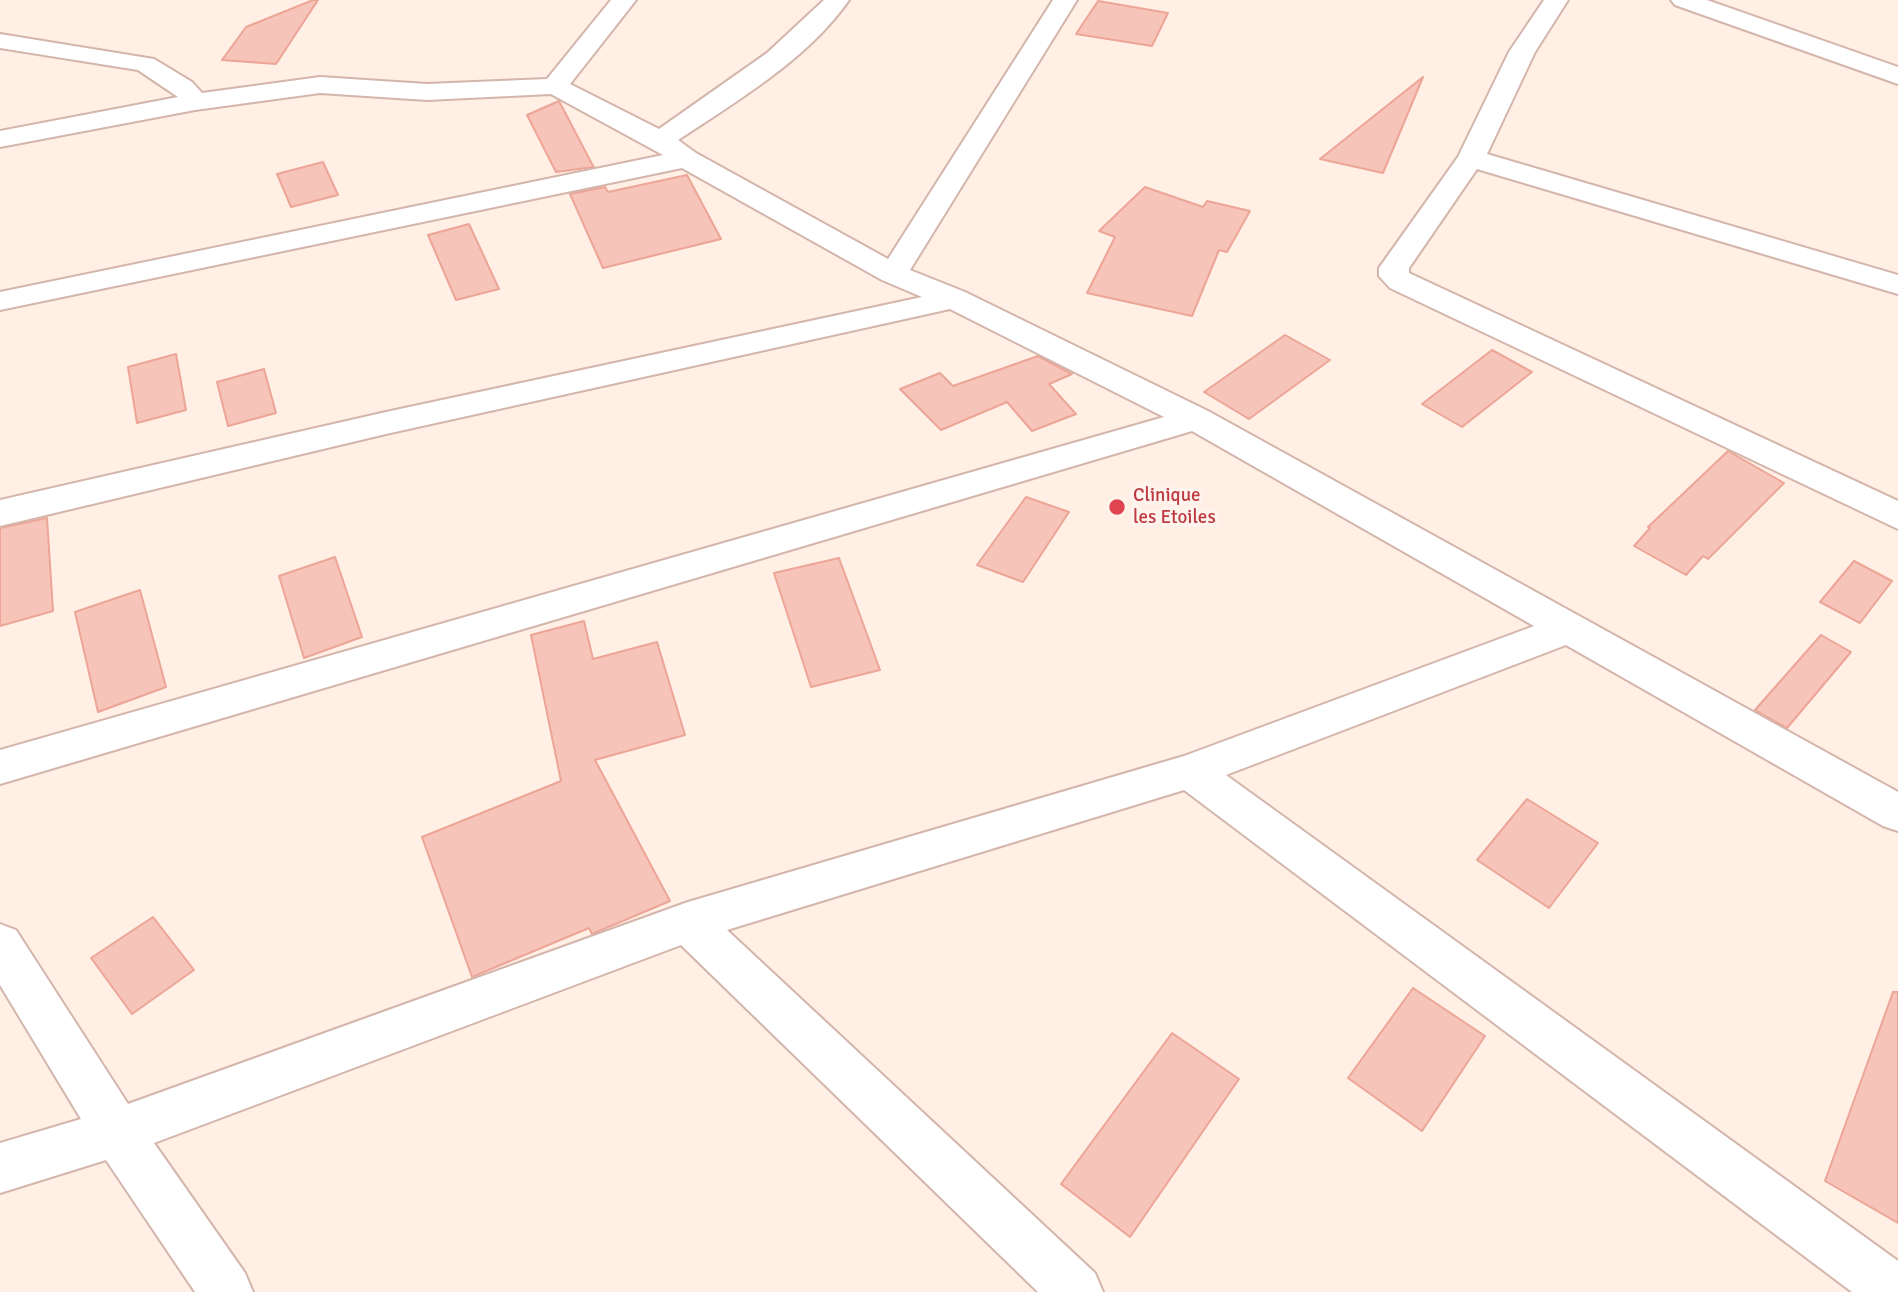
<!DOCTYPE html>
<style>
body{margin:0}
canvas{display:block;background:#ffefe4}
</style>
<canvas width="1898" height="1292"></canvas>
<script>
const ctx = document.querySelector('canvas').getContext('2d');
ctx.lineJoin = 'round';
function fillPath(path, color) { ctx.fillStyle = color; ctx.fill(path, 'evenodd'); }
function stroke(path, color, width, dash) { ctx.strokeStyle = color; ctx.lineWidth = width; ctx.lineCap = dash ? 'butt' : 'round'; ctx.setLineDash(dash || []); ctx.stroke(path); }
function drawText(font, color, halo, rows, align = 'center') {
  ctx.font = font + ' Signika,sans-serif'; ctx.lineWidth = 7; ctx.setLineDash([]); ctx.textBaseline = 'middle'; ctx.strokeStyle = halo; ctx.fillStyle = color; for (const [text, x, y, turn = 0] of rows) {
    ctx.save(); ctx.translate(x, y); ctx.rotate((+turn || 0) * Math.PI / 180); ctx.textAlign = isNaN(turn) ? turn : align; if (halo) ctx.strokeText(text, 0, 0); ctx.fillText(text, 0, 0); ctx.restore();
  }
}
const building = new Path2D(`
 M313,0H318L276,64L222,60L246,27Z
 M1098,1L1168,13L1152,46L1076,34Z
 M1423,77L1383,173L1320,159Z
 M559,101L592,164L594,167L556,172L527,115Z
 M323,162L338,195L291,207L277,174Z
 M687,175L721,239L603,268L570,194L605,187L608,192Z
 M1145,187L1203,207L1207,201L1250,211L1227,252L1219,250L1192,316L1087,293L1115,237L1099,231Z
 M469,224L499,289L456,300L428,235Z
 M1285,335L1330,360L1249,419L1204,392Z
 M1492,350L1532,372L1462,427L1422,404Z
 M176,354L186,410L137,423L128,367Z
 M1038,356L1072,374L1049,384L1076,414L1032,431L1007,402L941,430L900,389L940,373L953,386Z
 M264,369L276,413L228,426L217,382Z
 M1728,451L1784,483L1708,559L1703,556L1686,575L1634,546L1650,528L1648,527Z
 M1026,497L1069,512L1023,582L977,565Z
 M47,518L53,611L0,626V528Z
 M335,557L362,637L304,658L279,576Z
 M839,558L880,670L811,687L774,573Z
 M1854,561L1892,581L1860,623L1820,602Z
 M140,590L166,687L98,712L75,612Z
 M584,621L593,659L657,642L685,735L595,760L670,901L592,934L589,928L472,977L422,837L561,781L531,635Z
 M1821,635L1851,652L1787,728L1755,710Z
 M1527,799L1598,843L1549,908L1477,860Z
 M153,917L194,970L132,1014L91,958Z
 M1413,988L1485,1036L1422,1131L1348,1078Z
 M1893,992H1898V1223L1825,1181Z
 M1172,1033L1239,1079L1130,1237L1061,1184Z`);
const street = new Path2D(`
 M611,0H636L570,84L659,129L767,53L824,0H849C808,59 737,101 678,140L696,153L888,259L1053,0H1077L910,270L965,292L1208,411L1898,792V831L1883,826L1566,645L1226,775L1898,1261V1292H1852L1184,790L727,930L1095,1273L1103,1292H1038L681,945L154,1143L245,1273L253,1292H195L106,1160L0,1193V1143L81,1119L0,985V924L16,930L128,1104L688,902L1184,756L1534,626L1192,431L0,784V750L1164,417L950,309L386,434L0,526V500L386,412L922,297L882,280L682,168L0,310V292L663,155L551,94L427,100L320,93L195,110L0,147V131L178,97L138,70L0,48V34L154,59L192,82L202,93L320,77L427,84L547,79Z
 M1544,0H1568L1535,52L1487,154L1898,275V294L1477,169L1409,268V273L1898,501V529L1390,288L1379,276V268L1458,157L1509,52Z
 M1671,0H1707L1898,67V84L1675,5Z`);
const markers = [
 [1117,507,9,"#e0444e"]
];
const healthNames = [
 ["Clinique",1133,496],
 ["les Etoiles",1133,518]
];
fillPath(building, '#f7c4b9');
stroke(building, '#eca597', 2);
stroke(street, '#d4b5ac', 4);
fillPath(street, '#fff');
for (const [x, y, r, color] of markers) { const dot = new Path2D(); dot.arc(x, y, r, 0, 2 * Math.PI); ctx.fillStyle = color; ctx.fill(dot); stroke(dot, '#fff4ed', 2.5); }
drawText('19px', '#be3a42', '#fff4ed', healthNames, 'left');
</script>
